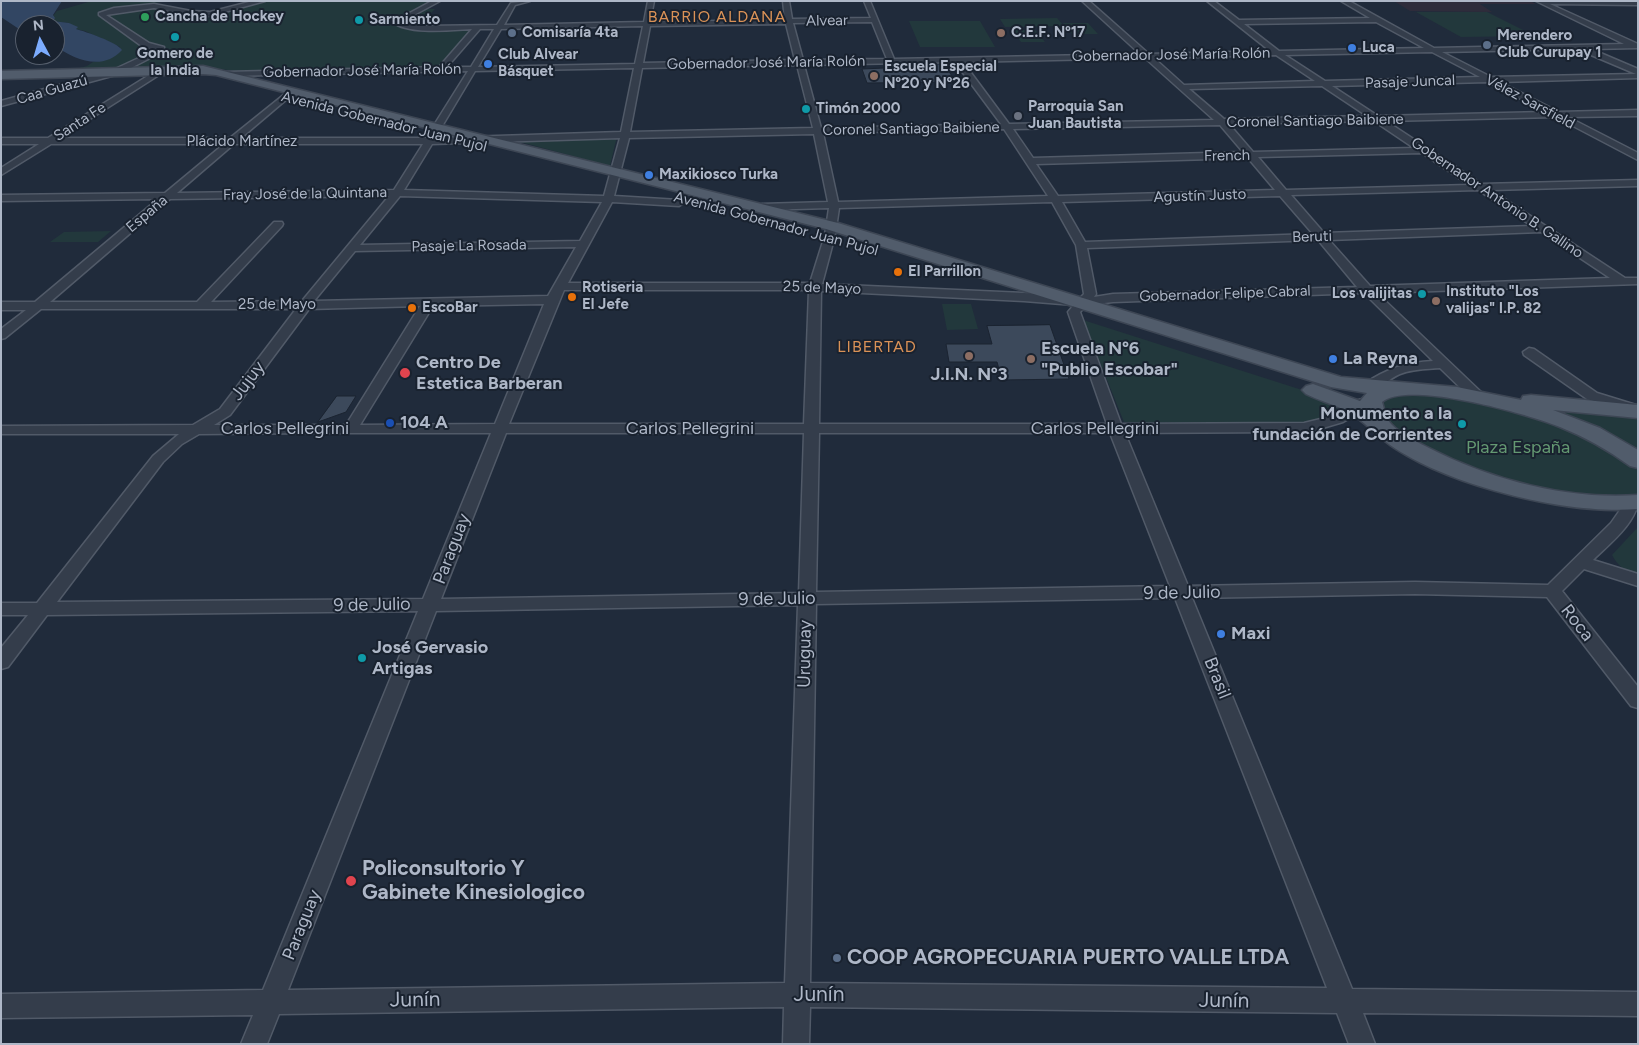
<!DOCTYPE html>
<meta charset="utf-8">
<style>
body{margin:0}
#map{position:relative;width:1639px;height:1045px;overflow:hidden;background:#202b3b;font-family:Figtree,sans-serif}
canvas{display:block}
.frame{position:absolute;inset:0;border:2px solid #aeb7c7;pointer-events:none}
.north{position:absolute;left:15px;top:15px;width:50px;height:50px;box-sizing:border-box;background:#19222f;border:1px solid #555e6c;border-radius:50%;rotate:354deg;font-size:14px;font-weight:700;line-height:20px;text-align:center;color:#aeb7c7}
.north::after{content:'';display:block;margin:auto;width:18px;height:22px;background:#7cacfe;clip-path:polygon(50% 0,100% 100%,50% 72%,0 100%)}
</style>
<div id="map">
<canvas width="1639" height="1045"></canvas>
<div class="frame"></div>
<div class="north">N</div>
</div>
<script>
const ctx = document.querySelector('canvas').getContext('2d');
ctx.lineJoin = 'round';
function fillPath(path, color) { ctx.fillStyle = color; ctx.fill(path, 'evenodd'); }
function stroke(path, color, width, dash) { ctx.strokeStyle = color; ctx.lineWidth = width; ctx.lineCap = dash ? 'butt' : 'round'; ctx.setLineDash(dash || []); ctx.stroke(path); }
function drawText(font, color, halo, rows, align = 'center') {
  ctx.font = font + ' Figtree,sans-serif'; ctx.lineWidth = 4; ctx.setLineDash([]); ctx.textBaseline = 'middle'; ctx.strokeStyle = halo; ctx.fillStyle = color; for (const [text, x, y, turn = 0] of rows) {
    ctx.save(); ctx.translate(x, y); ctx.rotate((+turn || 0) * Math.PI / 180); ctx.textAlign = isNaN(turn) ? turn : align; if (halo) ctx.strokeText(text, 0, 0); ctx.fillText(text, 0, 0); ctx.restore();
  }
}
const medical = new Path2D(`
 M1394,1H1530L1536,4H1480L1492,12L1410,11Z`);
const green = new Path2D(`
 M92,1H168L98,11L125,35L133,33L107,14L153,8L189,15H207L268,1H430L419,9H435L416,28H473L439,67L236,71L203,67L1,73V71L76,69L87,66L93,62L109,59L120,47L85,31L75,29L69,23L52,21L53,16L57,11Z
 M1416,12H1487L1535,36L1461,37Z
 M1057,18L1064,26L1005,27L1000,19Z
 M909,21H980L995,47H920Z
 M1063,23H1088L1098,34H1072Z
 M1012,30H1035L1045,42H1021Z
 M617,136L610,166L509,139Z
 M111,231L98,242H50L64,232Z
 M942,304H971L978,329L947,330Z
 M1083,320L1324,397L1338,406L1339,410L1311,423H1300L1124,422Z
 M1409,393L1469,399L1559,424L1631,463L1638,469V495L1621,499L1525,488L1435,456L1385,422L1380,404L1386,398Z
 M1554,407L1638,416V456L1551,412Z
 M1638,527V577C1626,572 1618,566 1612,555Z`);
const water = new Path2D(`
 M1,1H62L53,15L55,18L53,21L69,23L78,27L76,29C86,32 117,42 122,50C102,72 74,59 55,46V25H25V31L19,29L1,17Z`);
const building = new Path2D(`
 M944,64L956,82L867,83L862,69L907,67L906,65Z
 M1050,325L1069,379L1002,380L997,362H949L946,344H992L987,326Z
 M337,396H356L346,412L318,422Z`);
const street = new Path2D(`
 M253,1H265L210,16L191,15L154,8L106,15L149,43L164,47V51L119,74L1,106V101L113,70L156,50L143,47L99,15V13L114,8L154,4L191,11L210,12Z
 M432,1H440L401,22L426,26L497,25L511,3L530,1L515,5L504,25L644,22L648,1H654L650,22L785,20L783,1H789L792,19L871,18L864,1H870L894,59L1140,54L1082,1H1089L1149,54L1270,51L1207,1H1214L1239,20L1370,18L1341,1H1349L1434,48L1624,44L1536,1H1638V5L1550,4L1638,44V48L1591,49L1638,69V78L1500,82L1559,112L1638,110V116L1568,117L1638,153V160L1556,117L1386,121L1482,184L1638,180V186L1491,190L1625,278H1638V284L1377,293L1482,393L1484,396L1482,399H1472L1440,368C1427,369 1413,369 1400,374C1389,378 1377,393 1364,390L1362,387L1364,384C1386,369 1406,362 1433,361L1364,293L1113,302L1087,305L1080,312L1121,424L1304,423L1333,416L1342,411L1348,403L1366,398L1373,402L1371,405L1358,409L1352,417L1343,422L1316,430L1281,432L1125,433L1188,586L1415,582L1548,585L1611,523L1627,500L1638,499C1638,522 1608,545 1593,560L1638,574V586L1584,569L1562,591L1638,687V708L1631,706L1547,597L1415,594L1192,598L1352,989L1638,992V1016L1363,1013L1375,1044H1349L1337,1013L810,1007L809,1044H783L784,1007L279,1014L267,1044H241L253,1015L1,1018V994L263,990L418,611L47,615L8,667L1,669V648L28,615H1V603H37L153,456L179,434H1V426L193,425L220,409L296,309H41L5,338L1,339V329L26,310H1V302H35L158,199L1,201V195L165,193L224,144H51L1,175V168L39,144H1V138H48L159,69H162V73L60,138H230L291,89H294V93L241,138H426L468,71L225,76L221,74L225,72L439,67L472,29C452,30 408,35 393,22ZM872,22L887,59L803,60L793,23ZM1376,22L1424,48L1279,51L1244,24ZM786,24L795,60L643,63L650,26ZM643,26L635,64L478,67L501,29ZM480,29H494L471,67H447ZM1584,49V52L1636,74L1491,77L1442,52ZM1432,52L1480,77L1325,81L1285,55ZM1276,55L1315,81L1184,85L1154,58ZM1145,58L1214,120L1009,124L963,62ZM955,62L1001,124L821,128L804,65ZM797,65L813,128L630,132L642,68ZM634,68L621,132L435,138L475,71ZM1488,82L1546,112L1378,116L1332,86ZM1322,86L1367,116L1224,119L1189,89ZM1374,121L1414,148L1253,152L1229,124ZM1220,125L1243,152L1033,158L1013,129ZM1004,129L1048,196L838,202L823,133ZM814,134L828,202L762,204L757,207L762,210L829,208L825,235L810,283H568L612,202L679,206L684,203L679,200L614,196L629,138ZM620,138L604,196L404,190L432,144ZM234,144H423L394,190L177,193ZM1422,153L1469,185L1286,190L1258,157ZM1248,158L1275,190L1058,196L1036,164ZM1478,190L1532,226L1324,233L1291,195ZM389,196L302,301L211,302L282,226L283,224L282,222H274L197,302H50L170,199ZM400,196L602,202L580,241L360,245ZM1280,196L1313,234L1085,242L1062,202ZM1052,202L1076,245L1084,294L1080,298L1024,293L822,284L835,235L839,208ZM1541,232L1610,278L1370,286L1329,240ZM1318,240L1357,287L1113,294L1094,297L1096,294L1087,248ZM576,247L548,296L314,301L355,251ZM564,290H809L804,424H509ZM821,291L1024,301L1074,305L1068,312L1107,424H819ZM544,304L495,424L360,425L433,306ZM420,306L346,425H214L230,415L309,309ZM318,433H491L423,599L57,602L163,462L182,444L199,434ZM506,433H804L799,593L441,599ZM819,433H1110L1170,586L816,592ZM1175,598L1327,988L810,983L816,604ZM798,605L785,983L288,990L436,611Z
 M1529,348L1534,349L1597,393L1636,405L1638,408L1631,412L1587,399L1524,355L1523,352Z`);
const primary = new Path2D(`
 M203,66L838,223L1341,377L1457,387L1521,400L1523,396L1531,395L1638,405V418L1553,410L1600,428L1638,450V468L1630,466C1608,450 1585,437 1560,427C1528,414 1408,380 1382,402C1384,408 1385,415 1388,420C1396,432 1417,442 1429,448C1491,480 1568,500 1638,495V509C1568,515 1455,487 1396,449C1378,438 1364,420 1345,410C1332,404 1318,400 1306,394L1302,390L1306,386L1313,384L1360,401L1367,393L1331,387L826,229L216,75L203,74L1,79V71Z`);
const markers = [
 [145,17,5,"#2e9e5b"],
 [359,20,5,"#0f9aa8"],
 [512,33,5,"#5c6f8a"],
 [1001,33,5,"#8d6e63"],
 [175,37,5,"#0f9aa8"],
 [1487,45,5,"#5c6f8a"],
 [1352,48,5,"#3f7fe0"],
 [488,64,5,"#3f7fe0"],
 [874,76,5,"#8d6e63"],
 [806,109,5,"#0f9aa8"],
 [1018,116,5,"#6b7280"],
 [649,175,5,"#3f7fe0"],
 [898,272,5,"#e8710a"],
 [1422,294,5,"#0f9aa8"],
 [572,297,5,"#e8710a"],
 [1436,301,5,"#8d6e63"],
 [412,308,5,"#e8710a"],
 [969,356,5,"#8d6e63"],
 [1031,359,5,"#8d6e63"],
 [1333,359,5,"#3f7fe0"],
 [405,373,6,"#e0444e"],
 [390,423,5,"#1a4fb4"],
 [1462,424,5,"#0f9aa8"],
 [1221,634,5,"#3f7fe0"],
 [362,658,5,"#0f9aa8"],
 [351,881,6,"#e0444e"],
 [837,958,5,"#5c6f8a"]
];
const farPoinames = [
 ["Cancha de Hockey",155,17],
 ["Sarmiento",369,20],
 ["Comisaría 4ta",522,33],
 ["C.E.F. Nº17",1011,33],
 ["Merendero",1497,36],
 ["Club Curupay 1",1497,53],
 ["Luca",1362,48],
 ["Gomero de",175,54,"center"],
 ["la India",175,71,"center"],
 ["Club Alvear",498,55],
 ["Básquet",498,72],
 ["Escuela Especial",884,67],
 ["Nº20 y Nº26",884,84],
 ["Parroquia San",1028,107],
 ["Juan Bautista",1028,124],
 ["Timón 2000",816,109],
 ["Maxikiosco Turka",659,175],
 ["El Parrillon",908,272],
 ["Rotiseria",582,288],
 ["El Jefe",582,305],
 ["Instituto \"Los",1446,292],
 ["valijas\" I.P. 82",1446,309],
 ["Los valijitas",1412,294,"right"],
 ["EscoBar",422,308]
];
const farStreetnames = [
 ["Alvear",827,21,-1],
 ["Gobernador José María Rolón",1171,55,-1],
 ["Gobernador José María Rolón",766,63,-1],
 ["Gobernador José María Rolón",362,71,-1],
 ["Pasaje Juncal",1410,82,-2],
 ["Caa Guazú",52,90,-16],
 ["Vélez Sarsfield",1530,102,28],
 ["Coronel Santiago Baibiene",1315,121,-1],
 ["Santa Fe",80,122,-33],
 ["Avenida Gobernador Juan Pujol",384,122,14],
 ["Coronel Santiago Baibiene",911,129,-1],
 ["Plácido Martínez",242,142],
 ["French",1227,156,-1],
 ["Fray José de la Quintana",305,194,-1],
 ["Agustín Justo",1200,196,-2],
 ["Gobernador Antonio B. Gallino",1497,198,34],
 ["España",147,214,-40],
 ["Avenida Gobernador Juan Pujol",776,224,15],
 ["Beruti",1312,237,-2],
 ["Pasaje La Rosada",469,246,-1],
 ["25 de Mayo",822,288,2],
 ["Gobernador Felipe Cabral",1225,294,-2],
 ["25 de Mayo",277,305]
];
const farNeighbourhoodnames = [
 ["BARRIO ALDANA",717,17],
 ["LIBERTAD",877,347]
];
const poiNames = [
 ["Escuela Nº6",1041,349],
 ["\"Publio Escobar\"",1041,370],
 ["La Reyna",1343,359],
 ["Centro De",416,363],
 ["Estetica Barberan",416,384],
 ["J.I.N. Nº3",969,375,"center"],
 ["Monumento a la",1452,414,"right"],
 ["fundación de Corrientes",1452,435,"right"],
 ["104 A",400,423],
 ["Maxi",1231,634],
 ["José Gervasio",372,648],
 ["Artigas",372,669]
];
const streetNames = [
 ["Jujuy",248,381,-53],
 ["Carlos Pellegrini",285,429],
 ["Carlos Pellegrini",690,429],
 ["Carlos Pellegrini",1095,429],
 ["Paraguay",452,549,-69],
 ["9 de Julio",1182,593,-1],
 ["9 de Julio",777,599,-1],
 ["9 de Julio",372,605,-1],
 ["Roca",1577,623,52],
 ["Uruguay",805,654,-89],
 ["Brasil",1217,678,68],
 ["Paraguay",302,925,-68]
];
const parkNames = [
 ["Plaza España",1518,448]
];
const nearPoinames = [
 ["Policonsultorio Y",362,869],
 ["Gabinete Kinesiologico",362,893],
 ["COOP AGROPECUARIA PUERTO VALLE LTDA",847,958]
];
const nearStreetnames = [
 ["Junín",819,995],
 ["Junín",415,1000,-1],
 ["Junín",1224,1001,1]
];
fillPath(medical, '#2e2c3b');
fillPath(green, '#22383c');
fillPath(water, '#324663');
fillPath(building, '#3c495b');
stroke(building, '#1b2431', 1);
stroke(street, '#515a68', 3);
stroke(primary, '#3d4654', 3);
fillPath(street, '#343d4b');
fillPath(primary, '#515c6b');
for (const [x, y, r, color] of markers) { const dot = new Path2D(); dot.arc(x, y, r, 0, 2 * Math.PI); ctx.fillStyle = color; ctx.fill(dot); stroke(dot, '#19222f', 2); }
drawText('bold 15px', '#aeb7c7', '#19222f', farPoinames, 'left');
drawText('15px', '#aeb7c7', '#19222f', farStreetnames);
ctx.letterSpacing = '1px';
drawText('16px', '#da9257', '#19222f', farNeighbourhoodnames);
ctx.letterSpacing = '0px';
drawText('bold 18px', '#aeb7c7', '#19222f', poiNames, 'left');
drawText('18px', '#aeb7c7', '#19222f', streetNames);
drawText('18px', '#649972', '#19222f', parkNames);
drawText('bold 21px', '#aeb7c7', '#19222f', nearPoinames, 'left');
drawText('21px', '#aeb7c7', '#19222f', nearStreetnames);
</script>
